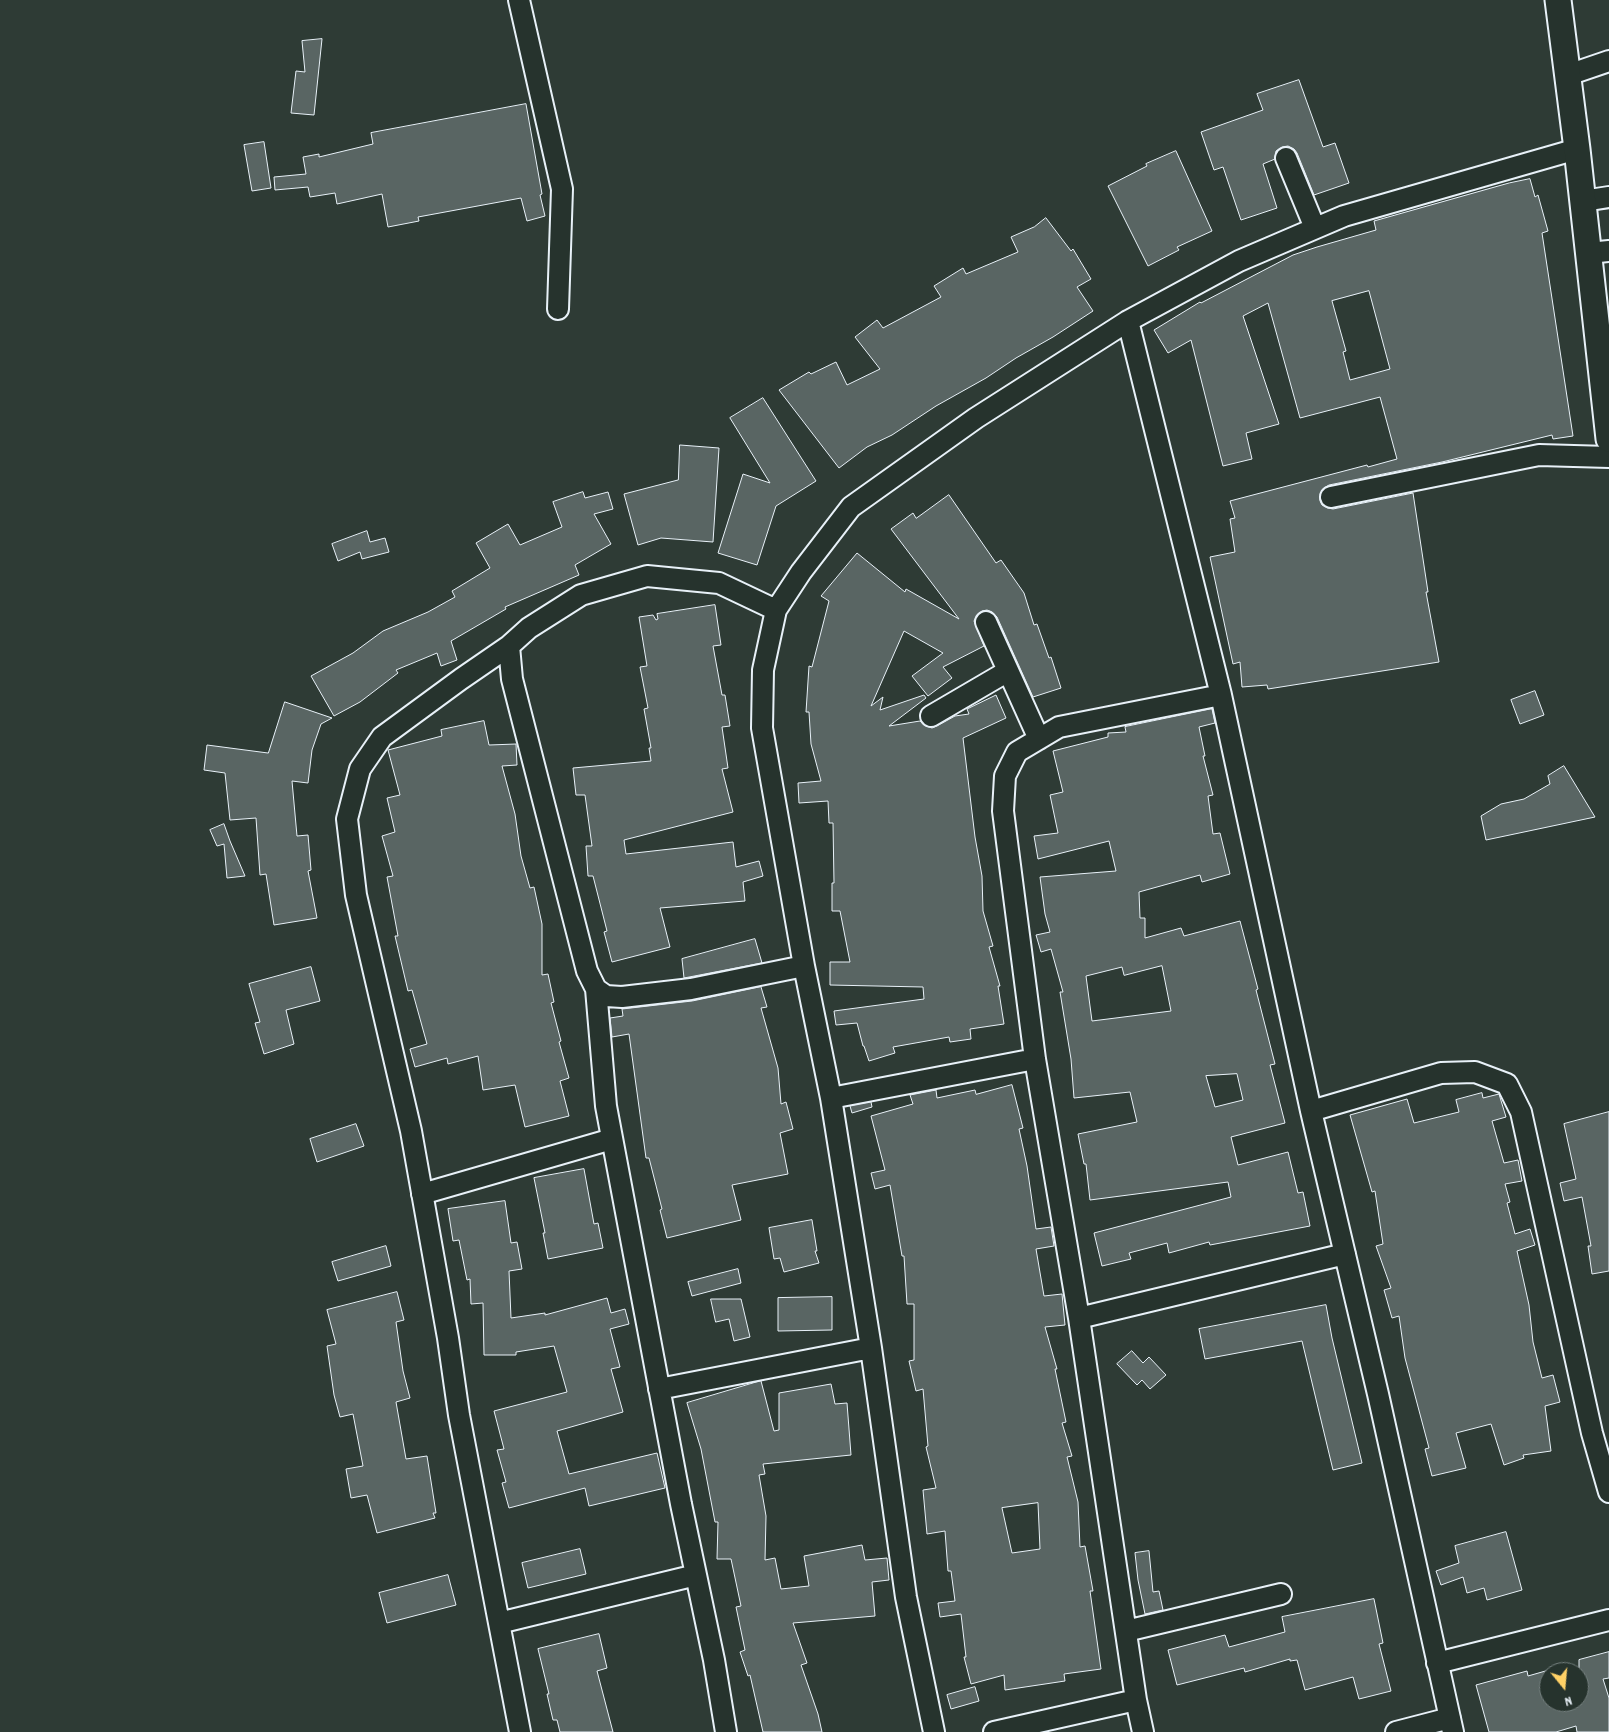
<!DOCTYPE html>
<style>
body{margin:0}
#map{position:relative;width:1609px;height:1732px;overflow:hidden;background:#2e3b35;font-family:Dekko,sans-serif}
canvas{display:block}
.north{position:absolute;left:1539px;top:1662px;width:50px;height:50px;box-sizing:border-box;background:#26332d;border:1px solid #747f7e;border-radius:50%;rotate:163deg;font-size:14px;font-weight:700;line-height:20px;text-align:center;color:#e8f1f8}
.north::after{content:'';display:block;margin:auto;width:18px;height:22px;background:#ffd166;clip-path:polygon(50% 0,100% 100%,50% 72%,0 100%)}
</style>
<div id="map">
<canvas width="1609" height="1732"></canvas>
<div class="north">N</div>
</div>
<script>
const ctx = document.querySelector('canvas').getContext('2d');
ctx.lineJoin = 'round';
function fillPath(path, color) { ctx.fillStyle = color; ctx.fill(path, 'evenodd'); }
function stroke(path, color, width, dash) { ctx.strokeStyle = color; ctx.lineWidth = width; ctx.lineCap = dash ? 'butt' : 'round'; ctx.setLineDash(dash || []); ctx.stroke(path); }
const building = new Path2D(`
 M322,39L314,115L291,113L296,71L305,72L302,41Z
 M1299,80L1323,147L1335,143L1349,183L1314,195L1297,153L1294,149L1288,146L1282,147L1276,151L1275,159L1263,164L1277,208L1241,220L1223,167L1214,170L1201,132L1263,110L1257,94Z
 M526,104L542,194L540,195L545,216L527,221L521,198L418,217L419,221L388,227L382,194L337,204L335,193L310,197L308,187L275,190L274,177L306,174L303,157L319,154V157L373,144L371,133Z
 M264,142L271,188L252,191L244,145Z
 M1176,151L1212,231L1177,247L1179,250L1148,266L1108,186L1147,166L1146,164Z
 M1530,179L1535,197L1538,195L1548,231L1542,233L1573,436L1553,439L1552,435L1442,462L1329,485L1324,488L1320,494V500L1322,505L1328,508L1333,509L1413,493L1428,592H1426L1439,662L1268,689L1267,685L1242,687L1240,662L1233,664L1210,557L1235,552L1230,519L1235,518L1230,501L1367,465L1368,467L1397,459L1380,397L1300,418L1268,303L1243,316L1279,424L1246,433L1252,459L1223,466L1191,340L1168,353L1154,330L1200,302L1201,303L1293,255L1317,247L1376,230L1374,221L1509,183ZM1369,291L1390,369L1350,380L1343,352L1346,351L1332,301Z
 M1046,218L1071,251L1073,249L1091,279L1077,287L1093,311L1053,337L1016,358L986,378L936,406L892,435L867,447L839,468L779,390L809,372L811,374L836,362L847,385L880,369L855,337L877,320L883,328L941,297L934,286L963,268L966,274L1018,252L1011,237L1034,227Z
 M763,398L816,481L776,506L757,565L718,553L743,474L770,483L730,418Z
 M680,445L719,448L713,542L661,538L638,545L624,494L678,480Z
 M583,492L585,498L608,492L613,509L594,514L611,544L575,565L579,575L505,607L506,609L451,641L457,660L441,666L437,653L396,670L398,673L360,702L334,716L311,676L353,653L383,631L428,612L455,597L452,591L490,568L476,543L508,524L520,545L562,527L553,502Z
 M949,495L996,563L1001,560L1024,593L1034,625L1037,624L1049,658L1051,657L1061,688L1033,697L997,617L992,612L987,610L982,611L977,615L974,621L984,646L943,667L952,678L928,696L912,676L943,653L904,631L871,706L883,697L880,710L924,695L926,698L889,726L920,721L926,726L932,728L937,726L955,716L969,714L967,709L996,695L1006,718L963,738L975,837L982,876L983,911L993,946L989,947L1000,986H998L1004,1024L970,1029L971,1039L950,1042L949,1037L893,1047L895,1053L869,1061L864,1046H863L857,1023L836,1025L834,1011L924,999L923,987L830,985V962H850L840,911H832V883H834L833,823H829L828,801L799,803L798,783L821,781L811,744L809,712H806L809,666L812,667L829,601L821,596L857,553L905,592L906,589L959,619L891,529L913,513L916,518Z
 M367,531L370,542L385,538L389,552L362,559L360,552L338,561L332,544Z
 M715,605L721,645L713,646L722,695H725L730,726L722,727L728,768L722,769L733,812L624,840L626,854L733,842L736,867L759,861L763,876L743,882L745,901L660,908L670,947L612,962L604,932L607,931L593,876H588L586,846H592L585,795H576L573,768L651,761L649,748H651L644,709L648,708L640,667L647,666L639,617L653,615L656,620L658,619L657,614Z
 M1535,691L1544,715L1520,724L1511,700Z
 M285,702L332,718L321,724L312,750L308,783L292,781L297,836L308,835L311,870L308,871L317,918L274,925L266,874L260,875L256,818L230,820L225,773L204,770L207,745L268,753Z
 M1212,709L1215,723L1199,727L1205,756H1203L1213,795L1208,796L1213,834L1220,833L1230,874L1202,882L1200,875L1139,892L1140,918H1145V938L1181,928L1184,936L1240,921L1258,989L1256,990L1275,1064L1270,1065L1285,1123L1231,1137L1238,1165L1288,1152L1298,1193L1303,1192L1310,1226L1210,1245L1209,1242L1169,1253L1167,1243L1129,1253L1131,1259L1102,1266L1094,1233L1231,1197L1228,1182L1090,1200L1086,1164H1084L1078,1134L1137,1122L1130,1092L1074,1098L1071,1059L1060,992H1063L1051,949L1041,952L1036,935L1050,932L1045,914L1040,877L1116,871L1109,841L1038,859L1034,836L1058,833L1050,795L1063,792L1053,751L1108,737V733L1126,732L1125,727ZM1162,966L1171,1011L1092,1021L1086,976L1122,967L1124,975ZM1237,1074L1243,1100L1215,1107L1206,1076Z
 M484,721L489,745L516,744L517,765L502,766L515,814L521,856L530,888L534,887L542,924V975L548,974L554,1002L551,1003L561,1041L559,1042L569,1078L560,1081L569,1116L525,1127L515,1085L483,1090L478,1056L448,1064L447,1058L415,1067L410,1049L427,1044L412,990L408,991L395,936H398L387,877L393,876L382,836L395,832L387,798L400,795L388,750L442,736L441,730Z
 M1564,766L1595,817L1486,840L1481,816L1501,804L1524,799L1550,784L1548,776Z
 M224,824L230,841L245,876L227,878L224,844L217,846L210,830Z
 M755,939L762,963L684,978L682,959Z
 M311,967L320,1001L286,1010L294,1044L264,1054L255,1023L260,1022L249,984Z
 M761,987L767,1007L761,1008L778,1068L781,1104L786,1102L793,1129L780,1133L788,1174L732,1185L741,1220L667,1238L660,1210L662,1209L649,1158H646L629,1034L612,1037L610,1018L623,1016L622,1009L692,1001Z
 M1012,1085L1023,1128L1019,1129L1027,1166L1036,1229L1051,1227L1054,1246L1036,1249L1044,1296L1062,1294L1065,1325L1045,1327L1057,1369H1055L1066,1422L1062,1423L1072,1456L1067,1457L1078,1502L1080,1547L1085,1546L1093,1591H1090L1101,1669L1064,1674L1065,1681L1005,1690L1004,1675L971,1684L964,1657H966L961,1614L940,1617L938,1603L955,1601L951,1571H948L945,1531L927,1534L923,1490L936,1488L926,1447L928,1446L923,1389L916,1391L909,1361L914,1360V1304H907L904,1256H902L890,1185L875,1189L871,1173L885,1170L871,1116L913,1104L910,1095L936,1090L937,1098L975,1090L976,1094ZM1038,1503L1040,1549L1012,1553L1002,1508Z
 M1482,1093L1483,1098L1499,1094L1506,1117L1492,1121L1504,1163L1518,1160L1522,1181L1505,1184L1510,1202L1507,1203L1515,1234L1530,1229L1535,1245L1517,1251L1529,1305L1533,1342L1542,1378L1553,1375L1560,1402L1545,1406L1551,1451L1523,1455L1524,1458L1504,1465L1491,1424L1456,1433L1466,1468L1432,1476L1425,1449L1429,1448L1405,1358L1399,1316L1392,1318L1384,1290L1391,1288L1376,1246L1383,1244L1375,1191L1372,1192L1350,1115L1407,1099L1414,1123L1459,1112L1456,1100Z
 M871,1102L872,1107L852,1113L850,1106Z
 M1609,1112V1271L1592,1274L1588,1246H1591L1582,1197L1564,1201L1560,1183L1576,1179L1564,1124Z
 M356,1124L364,1146L317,1162L310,1139Z
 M584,1169L594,1224L598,1223L603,1248L548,1259L543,1233H545L534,1178Z
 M505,1201L511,1243L517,1242L522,1269L509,1271L511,1318L545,1313V1315L607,1298L611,1313L625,1309L629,1324L610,1329L620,1367L611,1369L623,1412L557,1431L569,1474L657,1453L665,1488L589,1506L585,1488L509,1508L502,1483L506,1482L497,1450L504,1449L494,1411L567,1392L554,1346L516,1352V1355H484L483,1303L471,1304L470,1279L467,1280L459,1240L453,1241L448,1209Z
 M812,1220L817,1251H815L819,1263L784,1272L780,1258L774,1259L769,1228Z
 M386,1246L391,1266L338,1281L332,1262Z
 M738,1269L741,1283L692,1296L688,1282Z
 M397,1292L404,1320L396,1322L403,1371L410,1398L396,1402L406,1459L427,1456L436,1513H433L435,1518L377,1533L367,1495L351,1498L346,1469L363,1466L353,1414L340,1417L334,1395L327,1346L336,1344L327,1310Z
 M832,1297V1330L778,1331V1298Z
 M711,1299H741L750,1337L734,1341L729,1319L716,1322Z
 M1326,1305L1332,1338L1362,1463L1333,1470L1302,1341L1205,1359L1199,1329Z
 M1132,1351L1143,1363L1149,1357L1166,1375L1150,1389L1142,1380L1137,1385L1117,1364Z
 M761,1381L774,1431L779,1430V1393L831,1384L835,1404L847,1403L851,1455L763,1464L765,1474L759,1475L766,1516L765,1560L775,1558L781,1589L809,1586L804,1556L862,1545L865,1560L887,1558L889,1580L872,1582L875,1616L793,1623L807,1663L801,1665L818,1714L822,1732H763L750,1675L748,1676L740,1652L745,1650L736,1607L741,1606L731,1559H717L718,1522H715L701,1449L687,1403Z
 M1506,1532L1522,1590L1487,1600L1484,1588L1467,1593L1463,1577L1441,1585L1436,1571L1459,1563L1455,1546Z
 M580,1549L586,1574L528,1588L522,1563Z
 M1149,1551L1153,1592L1159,1591L1163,1610L1145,1614L1138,1580L1135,1553Z
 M448,1575L456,1605L387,1623L379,1593Z
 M1374,1599L1383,1643L1379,1644L1391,1691L1359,1699L1353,1677L1305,1690L1297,1660L1290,1661V1659L1245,1672L1244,1668L1177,1685L1168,1650L1225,1635L1229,1647L1285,1632L1282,1617Z
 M599,1634L607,1668L597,1671L613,1732H560L557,1720H553L547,1694H549L538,1649Z
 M1609,1652V1678L1603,1679L1609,1698V1732H1577L1576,1726L1556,1732H1489L1476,1685L1527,1671L1528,1676L1549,1670V1702H1579V1660Z
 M975,1687L979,1701L951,1709L947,1695Z`);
const minor = new Path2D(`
 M519,0L562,189L558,309
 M1568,75L1609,61
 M1286,158L1315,228
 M1583,201L1609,197
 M1589,253L1609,251
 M1128,321L1221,695L1311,1111L1378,1394L1453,1732
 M1331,497L1539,455L1609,457
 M776,610L719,583L647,576L581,595L529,628L509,646L512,679L587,971L596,989L606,996L622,997L691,989L804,966
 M986,622L1039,739
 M509,646L461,679L382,737L360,769L347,819L356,895L411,1131L448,1338L459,1415L520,1732
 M931,716L1008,671
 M596,989L606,1106L681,1504L714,1660L726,1732
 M831,1098L1035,1059
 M1311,1111L1441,1073L1475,1072L1507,1084L1521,1112L1592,1433L1609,1492
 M422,1194L612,1139
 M1079,1318L1345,1254
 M659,1389L871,1348
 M499,1623L696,1575
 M1126,1631L1281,1594
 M1437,1663L1609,1620
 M934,1732L906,1597L871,1348L831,1098L804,966L762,728L763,670L776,610L801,572L851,507L976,418L1128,321L1239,261L1344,216L1577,149
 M994,1732L1136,1700
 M1143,1732L1136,1700L1079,1318L1035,1059L1003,811L1005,776L1017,752L1059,727L1221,695
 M1396,1732L1450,1718`);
const major = new Path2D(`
 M1558,0L1577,149L1609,439`);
fillPath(building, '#596563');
stroke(building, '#e8f1f8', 1);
stroke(minor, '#e8f1f8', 24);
stroke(major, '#e8f1f8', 29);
stroke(minor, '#26332d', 20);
stroke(major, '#26332d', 25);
</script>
